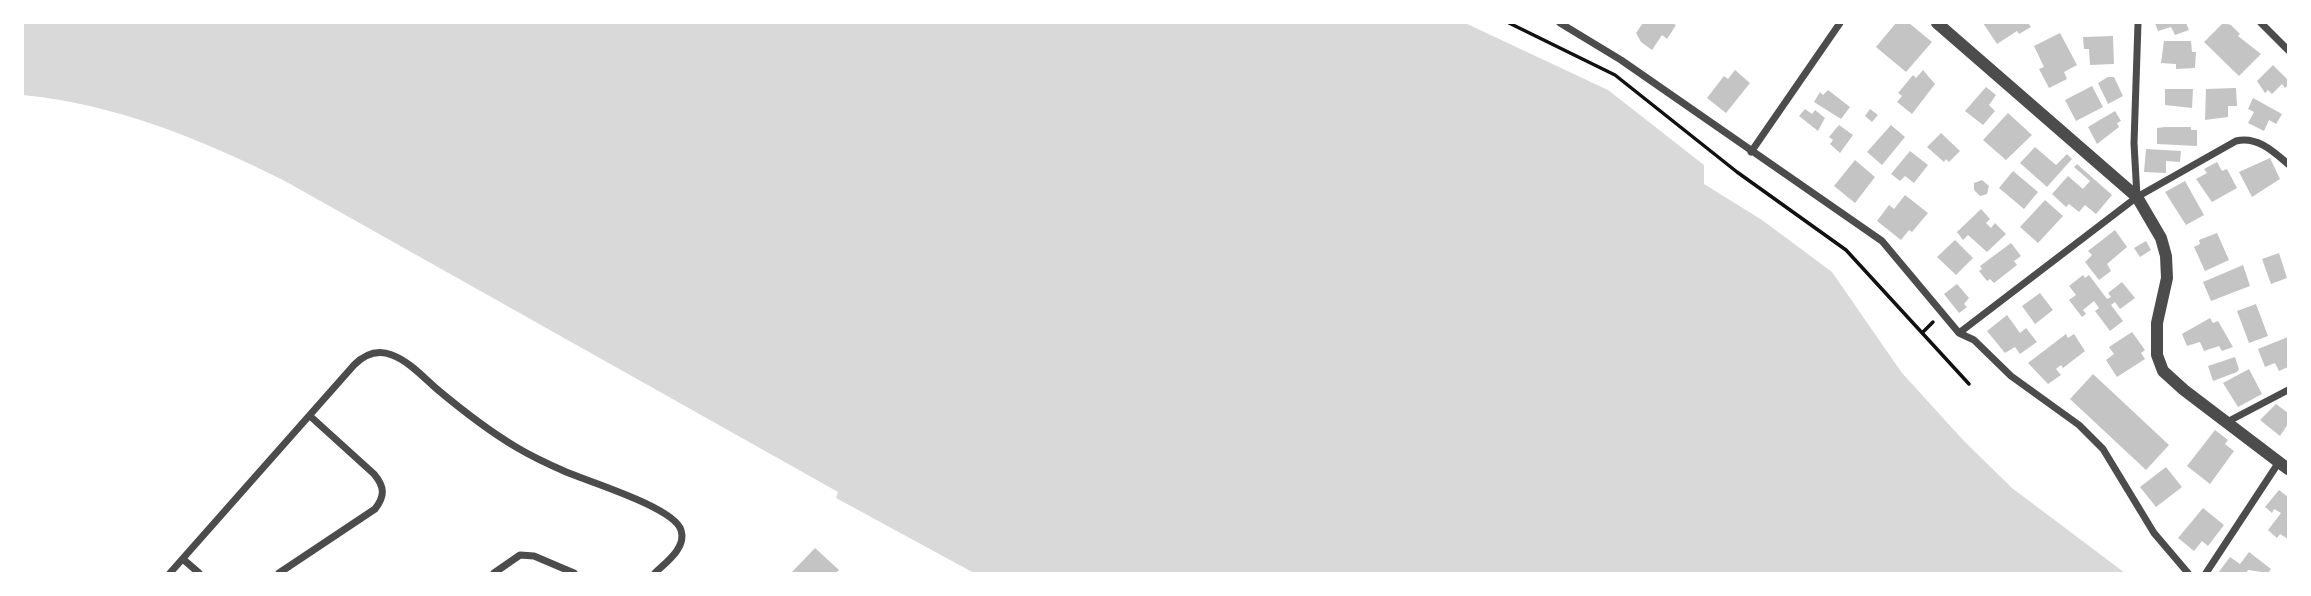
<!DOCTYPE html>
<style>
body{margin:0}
#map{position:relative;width:2311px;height:596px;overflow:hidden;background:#fff;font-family:Arial,sans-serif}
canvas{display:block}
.frame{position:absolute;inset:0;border:24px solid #fff;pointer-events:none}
</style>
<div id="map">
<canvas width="2311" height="596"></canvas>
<div class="frame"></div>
</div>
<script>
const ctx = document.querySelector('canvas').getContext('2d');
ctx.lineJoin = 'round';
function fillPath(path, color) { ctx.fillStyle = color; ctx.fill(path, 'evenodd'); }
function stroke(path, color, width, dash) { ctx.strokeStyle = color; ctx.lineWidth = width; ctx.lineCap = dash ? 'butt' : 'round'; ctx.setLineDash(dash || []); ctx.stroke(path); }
const water = new Path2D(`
 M23,23H1465L1608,90L1704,165V184L1762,220L1832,272L1902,373L1964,441L2012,488L2125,573H974L836,498L838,492L283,180C201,139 115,104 23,95Z`);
const building = new Path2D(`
 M1643,23H1672L1676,25L1667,39L1662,35L1652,50L1641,42L1636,33Z
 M1896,23H1909L1932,42L1906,72L1876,47Z
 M1983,23H2028L2031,27L2019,34L2017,31L1997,44Z
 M2155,23H2186L2189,30L2175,35L2171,27L2158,31Z
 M2223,23L2231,25L2240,34L2238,36L2261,54L2239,76L2204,42Z
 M2060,33L2077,65L2064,72L2067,79L2049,88L2039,69L2044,67L2034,46Z
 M2113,36L2114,64L2090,65L2089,49H2084L2083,37Z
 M2164,41H2191L2192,52H2196L2195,68L2176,69V64L2161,63Z
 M2273,65L2288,80V85L2285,88L2282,84L2272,94L2268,90L2265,93L2257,81Z
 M1735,70L1750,83L1726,113L1707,98L1724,76L1728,79Z
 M1923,70L1935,84L1912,114L1897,102L1902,96L1898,93L1913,75L1916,78Z
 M2108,77H2114L2123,96L2108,104L2098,83Z
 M2092,86L2103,107L2076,121L2065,100Z
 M1986,87L1996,95L1989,105L1995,111L1983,125L1965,111Z
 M2236,88L2237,106H2228V117L2205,120L2206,89Z
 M2165,89H2193L2192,108L2165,105Z
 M1828,90L1850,107L1841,119L1814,102L1820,92L1823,95Z
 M2253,98L2282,114L2276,124L2269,120L2264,131L2248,123L2254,112L2248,109Z
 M1805,109L1812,114L1815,110L1825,118L1818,131L1799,116Z
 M1870,109L1878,115L1872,122L1865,116Z
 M2115,111L2121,121L2117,123L2119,127L2097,144L2088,127Z
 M2008,113L2032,135L2006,160L1983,140Z
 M1839,125L1853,135L1840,153L1830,144L1833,140L1829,137Z
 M1891,125L1905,137L1882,165L1867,152Z
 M2165,127H2191V130H2197V146L2157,144V128Z
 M1941,133L1960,151L1949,162L1946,159L1944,162L1927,147Z
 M2035,147L2056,165L2067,154L2072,159L2047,187L2020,163Z
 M2146,149L2181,151L2180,162L2166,161V173L2144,172Z
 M1910,151L1928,165L1914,183L1905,176L1900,181L1891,174Z
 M2270,158L2280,179L2252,197L2239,172Z
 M1855,160L1875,177L1855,203L1834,186Z
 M2217,162L2222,171L2227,169L2237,188L2212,202L2196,179L2207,173L2204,169Z
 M2077,164L2112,195L2096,214L2085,205L2079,212L2069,204L2066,207L2052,194L2068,176L2083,189L2090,181L2074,167Z
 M2013,171L2038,192L2024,209L1999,188Z
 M1982,180L1989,186L1987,194L1980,196L1974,190V183Z
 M2185,181L2204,215L2186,225L2165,192Z
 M1905,195L1928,213L1912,232L1909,230L1901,240L1877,221L1889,205L1894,209Z
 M2045,200L2063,216L2038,243L2020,227Z
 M1981,209L1990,219L1986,223L1991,228L1995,223L2006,234L1987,252L1968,235L1963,240L1957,232Z
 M2115,230L2127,247L2107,264L2111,271L2099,280L2085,262L2092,255L2088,251Z
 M2217,233L2229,260L2205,271L2194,247L2200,244L2199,240Z
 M1955,240L1973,258L1956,275L1937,257Z
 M2146,241L2151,250L2140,257L2134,248Z
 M2011,243L2021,256L2014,261L2017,265L1994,283L1990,279L1987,281L1979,271L1982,269L1980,266Z
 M2279,253L2287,278L2271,284L2262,259Z
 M2243,265L2250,286L2211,301L2203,282Z
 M2083,275L2085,278L2089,275L2107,299L2111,297L2108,293L2122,282L2135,298L2120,309L2115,302L2111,305L2123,321L2110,331L2095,311L2099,308L2094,301L2083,310L2086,314L2082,317L2069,300L2076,295L2069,286Z
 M1957,284L1969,298L1964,304L1967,307L1959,313L1944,294Z
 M2040,293L2053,310L2035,324L2022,306Z
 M2256,304L2268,336L2249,343L2237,311Z
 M2007,315L2020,333L2026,328L2037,342L2020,354L2015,347L2005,353L1987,331Z
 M2210,318L2213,323L2218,321L2233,347L2222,351L2219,346L2204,351L2200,342L2187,346L2182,334Z
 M2132,332L2145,350L2141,353L2145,359L2117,377L2106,360L2114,354L2109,347Z
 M2066,334L2068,338L2074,334L2085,351L2063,368L2061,365L2056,369L2061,375L2048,384L2028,363Z
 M2288,337V367L2279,371L2275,363L2265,367L2258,349Z
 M2235,357L2239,369L2237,372L2213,381L2208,366Z
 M2249,369L2262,394L2238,407L2223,383Z
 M2093,374L2169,445L2146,470L2070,399Z
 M2276,404L2288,413V424L2280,436L2260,420Z
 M2215,430L2228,440L2225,444L2234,451L2210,484L2187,466Z
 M2166,467L2182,487L2156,507L2140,487Z
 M2279,490L2288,497V539L2280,534L2277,538L2268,530L2281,513L2274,509L2272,513L2265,507Z
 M2203,508L2224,525L2208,546L2202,541L2194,551L2178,538Z
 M815,548L839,570L836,573H791Z
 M2249,552L2271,569L2268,573L2248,570L2246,573H2218L2230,557L2240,564Z`);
const path = new Path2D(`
 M1509,23L1615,75L1737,172L1846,250L1969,384
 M1922,333L1933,322`);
const minor = new Path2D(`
 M1560,23L1621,60L1882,241L1959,333L2137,197L2236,141C2257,136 2273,151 2288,164
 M2261,23L2288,50
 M1751,152L1840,23
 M2137,197L2134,143L2138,23
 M1959,333L1974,340L2011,376L2079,425L2103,449L2154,533L2188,573
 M2227,422L2288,390
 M184,560L199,573
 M170,573L354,365C364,355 377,349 392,355C409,361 425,379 438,390C462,410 489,431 516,447C531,456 548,464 564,471C586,481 674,507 681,530C687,548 665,563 655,573
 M279,573L375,509C385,496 385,487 374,474L310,416
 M494,573L520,555L534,556L574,573
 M2206,573L2279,462`);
const tertiary = new Path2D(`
 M1937,23L2137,197L2161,238L2166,256L2167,278L2157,323V355L2163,371L2184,390L2288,469`);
fillPath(water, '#d9d9d9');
fillPath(building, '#c4c4c4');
stroke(path, '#111', 3.5);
stroke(minor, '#4c4c4c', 7);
stroke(tertiary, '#4c4c4c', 12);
</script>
